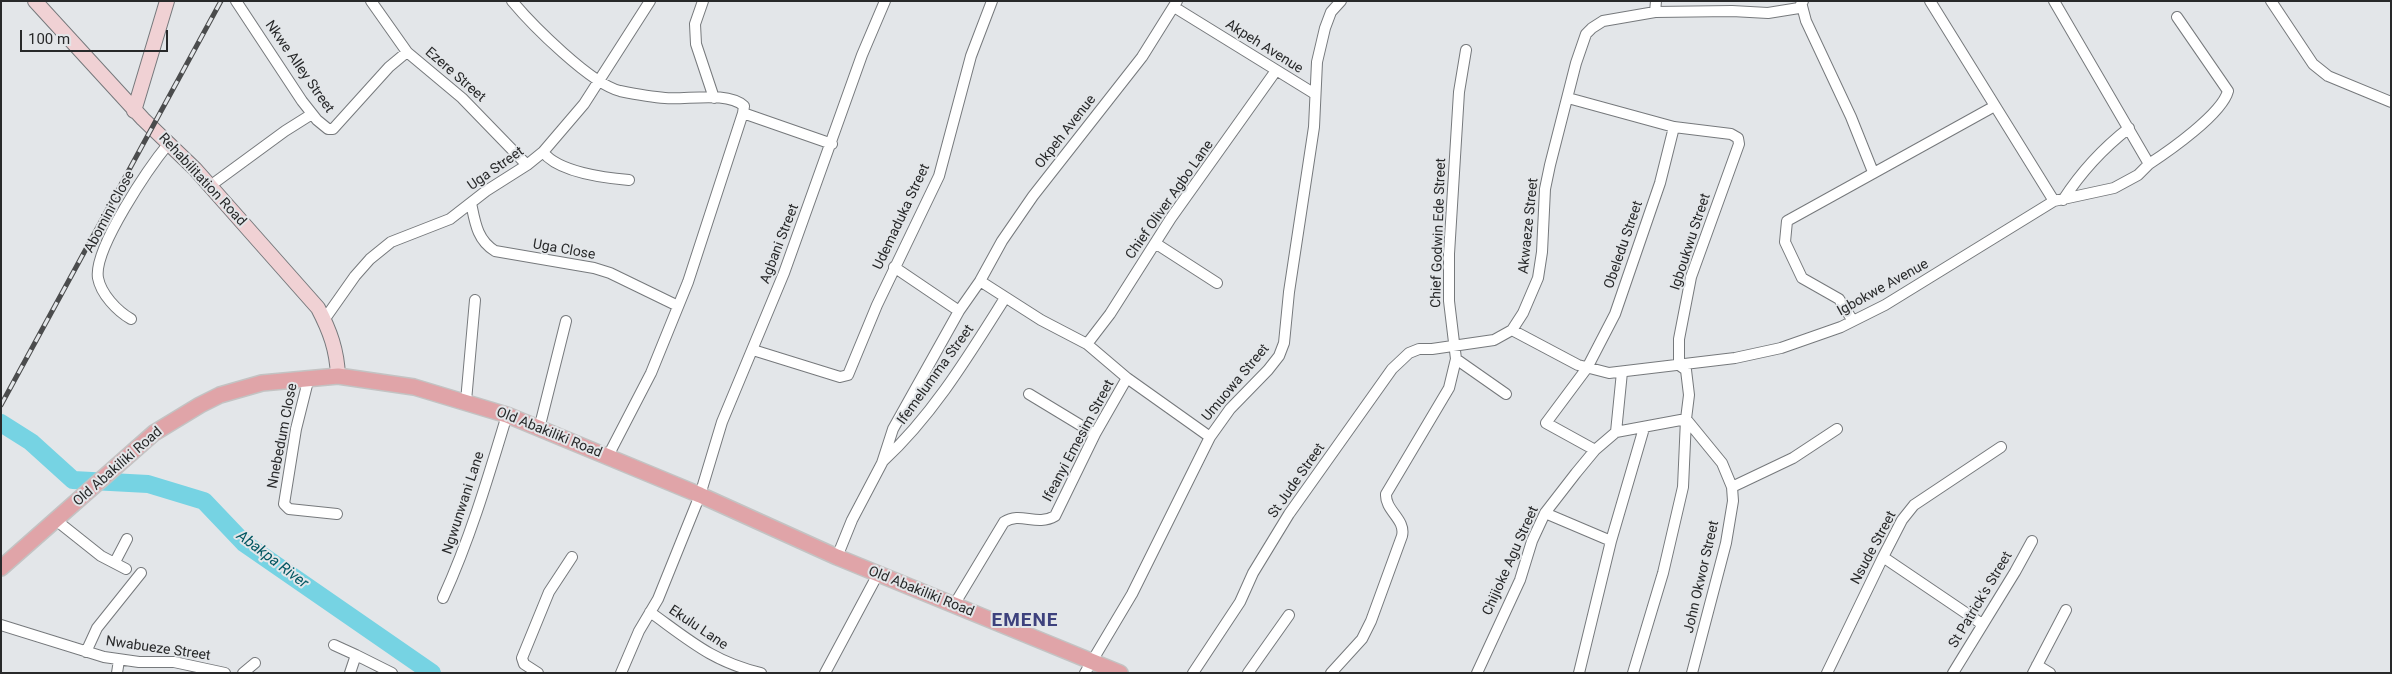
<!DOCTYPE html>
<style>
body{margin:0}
#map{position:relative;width:2392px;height:674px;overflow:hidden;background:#e3e6e9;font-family:Roboto,sans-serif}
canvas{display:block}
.frame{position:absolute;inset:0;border:2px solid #28292a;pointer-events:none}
.scale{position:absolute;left:20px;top:30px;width:148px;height:22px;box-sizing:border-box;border:2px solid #28292a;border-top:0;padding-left:6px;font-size:15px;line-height:18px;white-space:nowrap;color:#28292a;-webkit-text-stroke:4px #e3e6e9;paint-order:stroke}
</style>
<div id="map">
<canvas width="2392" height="674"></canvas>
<div class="frame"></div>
<div class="scale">100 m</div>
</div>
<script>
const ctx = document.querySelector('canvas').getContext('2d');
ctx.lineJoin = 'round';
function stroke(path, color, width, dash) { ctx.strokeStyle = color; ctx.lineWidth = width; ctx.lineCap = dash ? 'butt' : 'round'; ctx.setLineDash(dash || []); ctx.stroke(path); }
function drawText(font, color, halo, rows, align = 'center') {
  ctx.font = font + ' Roboto,sans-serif'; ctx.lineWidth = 4; ctx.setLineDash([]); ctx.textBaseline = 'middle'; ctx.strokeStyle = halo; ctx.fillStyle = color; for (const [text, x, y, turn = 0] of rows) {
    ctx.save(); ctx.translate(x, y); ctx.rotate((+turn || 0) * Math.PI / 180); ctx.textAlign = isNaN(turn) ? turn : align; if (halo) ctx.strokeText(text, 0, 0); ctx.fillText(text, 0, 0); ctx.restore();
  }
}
const river = new Path2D(`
 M1,423L31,442L73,480L148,484L204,501L244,543L432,673`);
const street = new Path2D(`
 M236,1L302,101L317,120L328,129H333L389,67L407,52
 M371,1L407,52L462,98L527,165
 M512,1C532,25 591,84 620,91C635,94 650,97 665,98C687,100 727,91 744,106L743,113L832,144
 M703,1L695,24L696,44L714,98
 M1930,1L2054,201
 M2271,1L2313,64L2328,76L2391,102
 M1802,6L1806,21L1851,117L1873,172
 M1174,7L1315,94
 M1655,12L1656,1
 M1568,98L1674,127L1731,134L1738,138L1739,144L1691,277L1679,339V365L1686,370L1689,395L1686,419L1683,487L1663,573L1633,673
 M543,152C558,172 605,178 629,180
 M2149,164C2169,151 2222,114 2228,91L2177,17
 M210,186L285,131L312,114
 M2063,200C2081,172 2102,149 2129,128
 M471,203C475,222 477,240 495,251L594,268L610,273L678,306
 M1155,243L1217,283
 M894,267L959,311
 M980,281L1041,320L1087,344L1127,378L1210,437
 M131,319C117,311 101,294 98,278C93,249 150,166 169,143
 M324,320L355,276L370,259L391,242L450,219L486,191L527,165L543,152L584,104L650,1
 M1853,321L1839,299L1802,278L1785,242L1787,221L1993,107
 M1512,330L1578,365L1609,373L1735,358L1781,348L1841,327L1885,305L2054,201L2114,188L2138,175L2149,164L2054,1
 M1087,344L1110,314L1171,218L1275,72
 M753,350L840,377L848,375L877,305L939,176L971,56L992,1
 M1456,359L1506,394
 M309,377L296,429L284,504L289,509L337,514
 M1029,394L1095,434
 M466,401L475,300
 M1686,419L1722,463L1732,487L1733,501L1726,543L1692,673
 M539,429L566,321
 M1616,432L1622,372
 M1595,450L1546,423L1587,368L1615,314L1660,183L1674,127
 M608,456L651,373L688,282L743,113
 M883,461C933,415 969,355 1005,298
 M1732,487L1793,458L1837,429
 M1545,513L1611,541
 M57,521L101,556L126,569
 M837,557L852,520L882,463L893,429L959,311L980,281L1002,241L1033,196L1142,57L1177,1
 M1883,557L1982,624
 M115,562L127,539
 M443,598C470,539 488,478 507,415
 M954,605L1004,522C1021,511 1036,527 1055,516L1095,434L1127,378
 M650,612C689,640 713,662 761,673
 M1,625L104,657L139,662H174L225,673
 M334,645L356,655L350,673
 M86,652L97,628L141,573
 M356,655L392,673
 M2037,665L2050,673
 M117,673L119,660
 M243,673L255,663
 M538,673L524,664L522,658L549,592L572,557
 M621,673L639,631L658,599L700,495L722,422L784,273L862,55L885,1
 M825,673L878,574
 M1085,673L1132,594L1210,437L1230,409L1268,370L1279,356L1284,343L1289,292L1314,127L1317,62L1325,28L1331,12L1341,1
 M1193,673L1240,602L1253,573L1289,514L1392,369L1409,353L1419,349H1432L1494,340L1512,330L1523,313L1538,278L1542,252L1545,189L1550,165L1576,63L1586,34L1592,28L1603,21L1655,12L1732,11L1768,13L1799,8L1803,1
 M1248,673L1289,615
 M1331,673L1362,639L1371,621L1402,536C1406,519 1385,511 1386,494L1449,388L1456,359L1449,301V254L1459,92L1466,50
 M1477,673L1520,580L1532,541L1545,513L1576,473L1595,450L1616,432L1686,419
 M1579,673L1611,541L1644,428
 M1827,673L1883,557L1902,520L1914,505L2001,447
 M1953,673L2015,572L2032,541
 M2033,673L2066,610`);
const secondary = new Path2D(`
 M35,1L143,119L195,169L318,308C330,331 337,350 338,376
 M134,111L167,1`);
const primary = new Path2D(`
 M1,568L154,433L200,405L220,395L262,383L338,376L414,387L507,415L700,495L837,557L1120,673`);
const rail = new Path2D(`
 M1,405L221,1`);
const streetNames = [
 ["Akpeh Avenue",1264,47,32],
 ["Nkwe Alley Street",299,67,55],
 ["Ezere Street",455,75,41],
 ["Okpeh Avenue",1066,132,-52],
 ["Uga Street",496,169,-35],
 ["Rehabilitation Road",202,180,47],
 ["Chief Oliver Agbo Lane",1170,200,-55],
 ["Abomini Close",110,212,-62],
 ["Udemaduka Street",902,217,-65],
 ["Akwaeze Street",1529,226,-84],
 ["Chief Godwin Ede Street",1439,233,-88],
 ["Igboukwu Street",1691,242,-72],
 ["Agbani Street",780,244,-69],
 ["Obeledu Street",1624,245,-71],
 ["Uga Close",564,250,10],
 ["Igbokwe Avenue",1883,288,-29],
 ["Ifemelumma Street",936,375,-54],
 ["Umuowa Street",1236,383,-50],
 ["Old Abakiliki Road",549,433,22],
 ["Nnebedum Close",283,436,-79],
 ["Ifeanyi Emesim Street",1079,441,-62],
 ["Old Abakiliki Road",118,467,-41],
 ["St Jude Street",1297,481,-55],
 ["Ngwunwani Lane",464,503,-72],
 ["Nsude Street",1874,548,-62],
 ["Chijioke Agu Street",1511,561,-66],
 ["John Okwor Street",1702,577,-77],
 ["Old Abakiliki Road",921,592,22],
 ["St Patrick's Street",1981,600,-59],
 ["Ekulu Lane",698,628,34],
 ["Nwabueze Street",158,649,8]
];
const waterNames = [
 ["Abakpa River",272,560,37]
];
const districtNames = [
 ["EMENE",1025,621]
];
stroke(river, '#76d3e3', 18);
stroke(street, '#76797c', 12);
stroke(secondary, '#76797c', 16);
stroke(primary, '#c3c3c3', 18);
stroke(street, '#fff', 10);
stroke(secondary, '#f0d1d4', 14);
stroke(primary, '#e0a4a8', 15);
stroke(rail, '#4b4c4d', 5);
stroke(rail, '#e3e6e9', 3, [9]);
drawText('14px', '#28292a', '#e3e6e9', streetNames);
drawText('italic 15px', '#005661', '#e3e6e9', waterNames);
ctx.letterSpacing = '1px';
drawText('bold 19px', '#3d417d', '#e3e6e9', districtNames);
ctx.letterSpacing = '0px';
</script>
